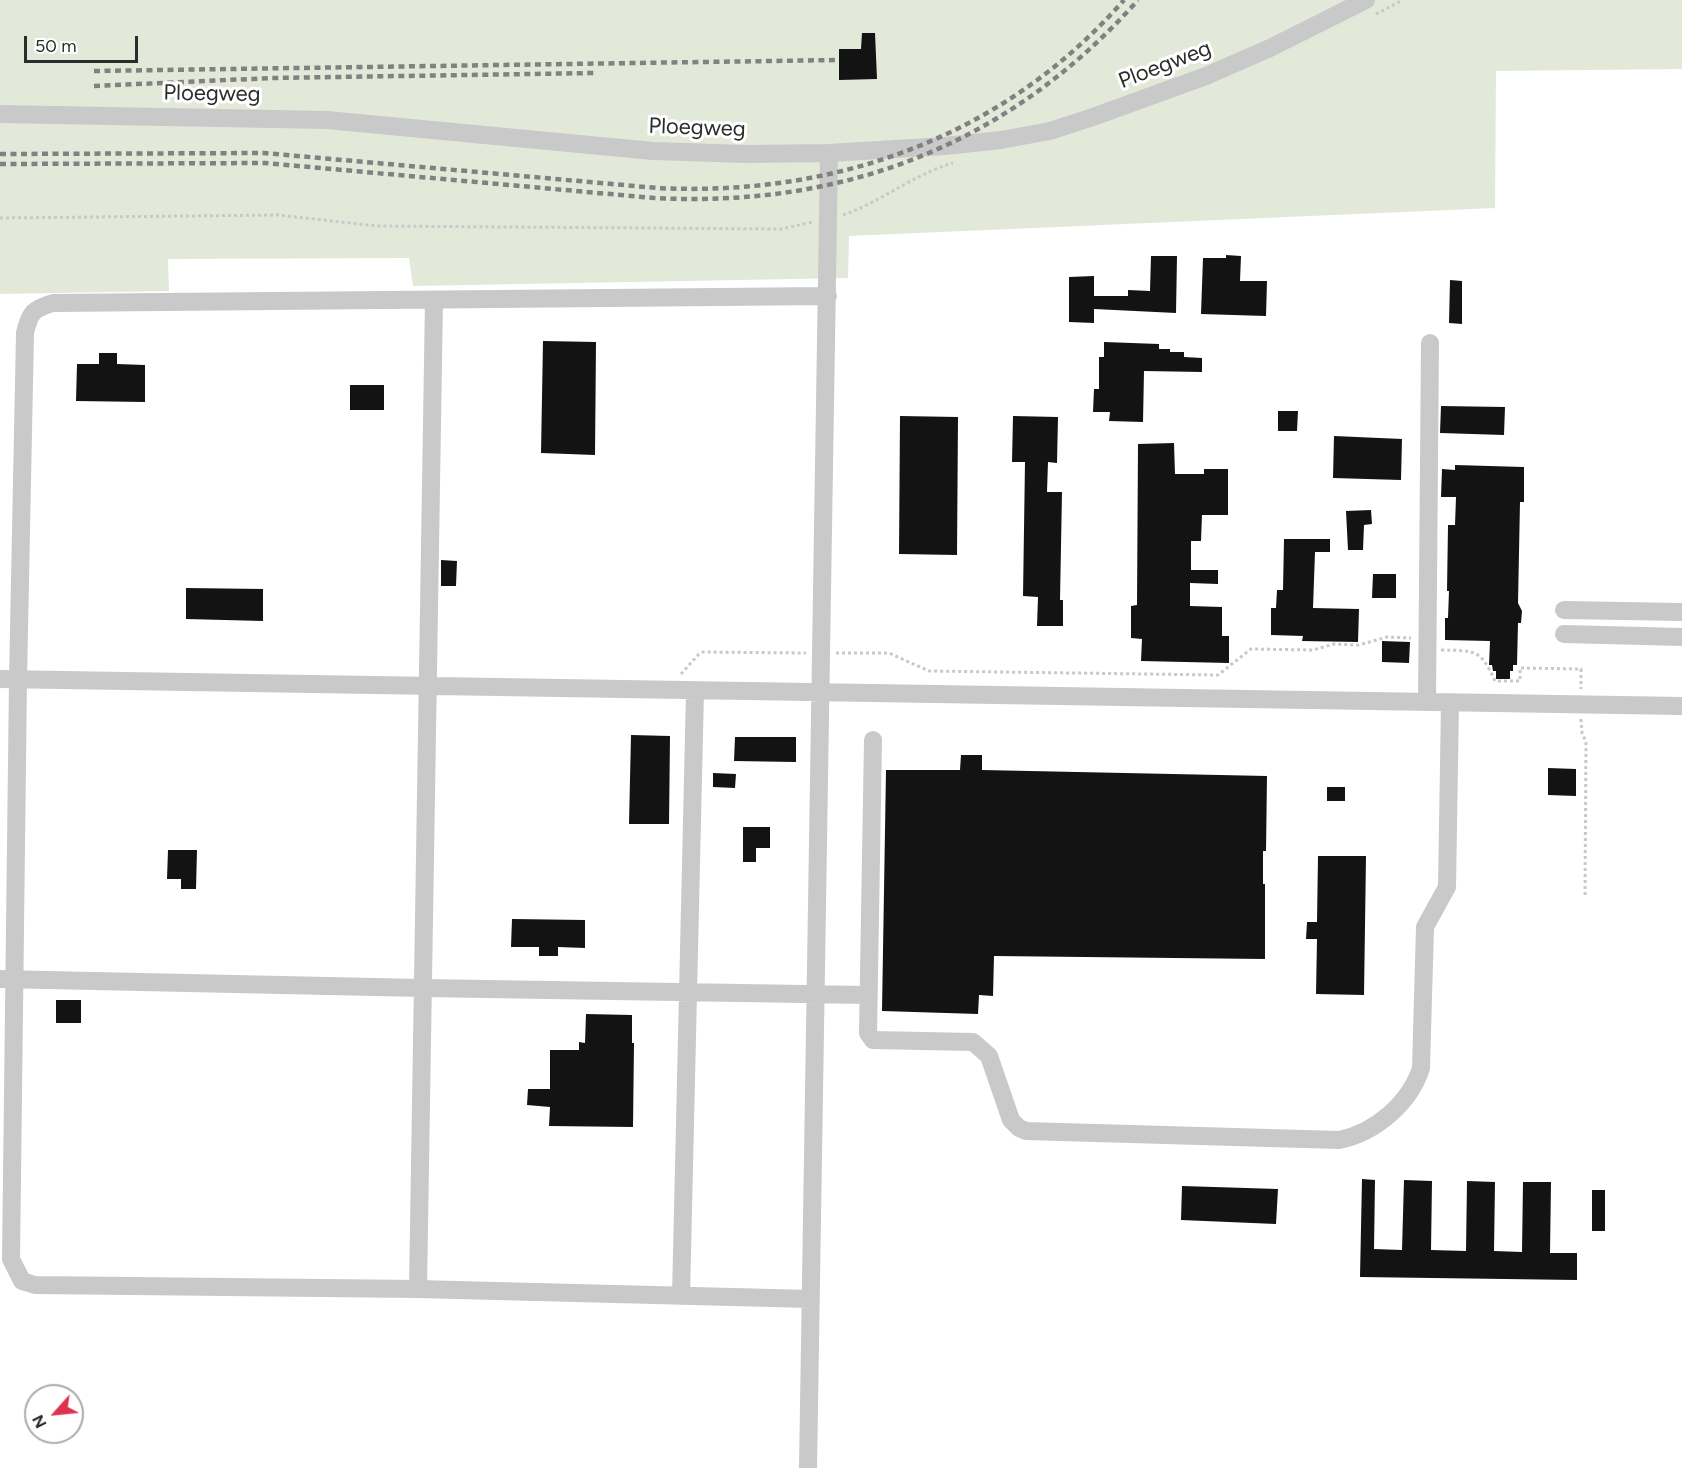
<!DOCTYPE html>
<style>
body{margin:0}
#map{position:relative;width:1682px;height:1468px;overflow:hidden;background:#fff;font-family:Figtree,sans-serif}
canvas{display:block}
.north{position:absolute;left:24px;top:1384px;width:60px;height:60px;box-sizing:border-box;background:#fff;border:2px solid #ababab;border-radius:50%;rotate:243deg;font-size:16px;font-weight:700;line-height:24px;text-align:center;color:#2c2c2c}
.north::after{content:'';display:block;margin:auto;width:21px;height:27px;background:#de334c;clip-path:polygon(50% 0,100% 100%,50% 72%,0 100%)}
.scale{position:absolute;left:24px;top:36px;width:114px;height:27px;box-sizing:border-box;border:3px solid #2c2c2c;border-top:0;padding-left:8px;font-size:18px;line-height:21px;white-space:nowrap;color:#2c2c2c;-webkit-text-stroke:4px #fff;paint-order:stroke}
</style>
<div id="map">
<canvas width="1682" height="1468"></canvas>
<div class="north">N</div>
<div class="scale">50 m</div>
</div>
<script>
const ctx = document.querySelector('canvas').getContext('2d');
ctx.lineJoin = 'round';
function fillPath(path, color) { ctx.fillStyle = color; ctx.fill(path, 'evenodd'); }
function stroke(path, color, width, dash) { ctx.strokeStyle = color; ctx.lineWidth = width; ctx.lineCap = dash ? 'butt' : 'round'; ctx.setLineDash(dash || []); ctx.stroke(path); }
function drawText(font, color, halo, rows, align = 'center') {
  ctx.font = font + ' Figtree,sans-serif'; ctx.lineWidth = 6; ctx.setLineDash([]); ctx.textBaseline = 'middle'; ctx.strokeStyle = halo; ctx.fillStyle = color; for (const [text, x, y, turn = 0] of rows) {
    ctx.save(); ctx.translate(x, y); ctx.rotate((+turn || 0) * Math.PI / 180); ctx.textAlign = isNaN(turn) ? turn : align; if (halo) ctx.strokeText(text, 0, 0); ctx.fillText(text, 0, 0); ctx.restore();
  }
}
const green = new Path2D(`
 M0,0H1682V69L1496,71L1495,208L849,236L848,278L413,286L409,258L168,259L169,291L0,294Z`);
const building = new Path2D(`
 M862,33H875L877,79L839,80V49H861Z
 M1226,255L1241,256L1240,281H1267L1266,316L1201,314L1203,258H1226Z
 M1151,256H1177L1176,313L1094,309V323L1069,322V277L1094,276V296H1128V290L1150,291Z
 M1450,280L1462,281V324L1449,323Z
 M543,341L596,342L595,455L541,453Z
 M1104,342L1159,344V349H1170V352H1184V357L1202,358V372L1144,371L1143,422L1109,421L1110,412H1093L1094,389H1099V357H1104Z
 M99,353H117V364L145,365V402L76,401L77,364H99Z
 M350,385H384V410H350Z
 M1441,406L1505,407L1504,435L1440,433Z
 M1278,411H1298L1297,431H1278Z
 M900,416L958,417L957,555L899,554Z
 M1013,416L1058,417L1057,463L1048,462L1047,492H1062L1060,600H1063V626H1037L1038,597L1023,596L1025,462H1012Z
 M1334,436L1402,439L1401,480L1333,478Z
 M1174,443L1175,474H1204V469H1228V515H1202L1201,541H1191V570H1218V584L1190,583V606L1222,607V636H1229V663L1141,661L1142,639L1131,638V606L1137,605L1138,444Z
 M1455,465L1524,467V502H1520L1518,603L1522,611L1521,623H1518L1517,665H1513V671H1510V679H1496V671H1493L1492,665H1489L1490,641L1445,640V618H1448L1449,591H1447L1448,525H1455L1456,497H1441L1442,469L1455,470Z
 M1371,510L1372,524L1364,525L1363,550H1348L1346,511Z
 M1284,539H1330V552H1315L1313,608L1359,609L1358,642L1302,641L1303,636L1271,635V608H1276L1277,590H1283Z
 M441,560L457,561L456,586H441Z
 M1373,574H1396V598H1372Z
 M186,588L263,589V621L186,619Z
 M1382,641L1410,642L1409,663L1382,662Z
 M631,735L670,736L669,824H629Z
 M735,737H796V762L734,761Z
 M961,755H982V770L1267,776L1266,851H1263V884H1265V959L994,956L993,996L979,995L978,1014L882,1011L886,770H960Z
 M1548,768L1576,769V796L1548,795Z
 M713,773L736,774L735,788L713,787Z
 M1327,787H1345V801H1327Z
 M743,827H770V848H756V862H743Z
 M168,850H197L196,889H181V879H167Z
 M1318,856H1366L1364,995L1316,994L1317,939H1306L1307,922H1317Z
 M512,919L585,920V948L558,947V956H539V947H511Z
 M56,1000H81V1023H56Z
 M586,1014L632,1015V1043H634L633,1127L549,1126L550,1107L527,1105L528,1089H550V1050H579V1042L585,1043Z
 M1362,1179L1375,1180L1374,1249L1402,1250L1404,1180L1432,1181L1431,1250L1466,1251L1467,1181L1495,1182L1494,1251L1522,1252L1523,1182H1551L1550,1253H1577V1280L1360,1277Z
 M1182,1186L1278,1189L1276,1224L1181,1220Z
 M1592,1190H1605V1231H1592Z`);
const path = new Path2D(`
 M1376,14L1403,0
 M843,215C881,202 914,174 953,163
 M0,218L278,215L377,226L781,229L813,222
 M1441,650C1475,651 1480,648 1495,681H1520V668L1581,669V689
 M836,653H889L929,671L1218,675L1251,649L1313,650L1334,644L1359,645L1387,637L1411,638
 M681,674L699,654L703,652L806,653
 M1581,719L1582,733L1586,742L1585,897`);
const minor = new Path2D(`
 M0,114L327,120L653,151L746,154L829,153L945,146L1001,140L1050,131L1093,117L1206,76L1270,48L1366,0
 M1564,610L1682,612
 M1564,634L1682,637
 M0,679L1682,706
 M1427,702L1430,343
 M873,740L868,1033L873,1040L973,1042L989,1056L1011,1120L1019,1128L1026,1131L1339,1140C1375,1133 1410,1103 1421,1068L1425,927L1447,887L1450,703
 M0,979L422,988L868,995
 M418,1289L434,300
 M681,1296L695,691
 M811,1299L418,1289L35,1285L22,1281L11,1259L18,680L25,333C30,312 33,309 53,303L828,296
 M808,1468L829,153`);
const rail = new Path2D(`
 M94,71L838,60
 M94,86L272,78L595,73
 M0,154L264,153L657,188C835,197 1004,137 1124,0
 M0,164L265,163L654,198C845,208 1010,144 1138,0`);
const streetNames = [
 ["Ploegweg",1165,65,-21],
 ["Ploegweg",212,94,1],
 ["Ploegweg",697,128,2]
];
fillPath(green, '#e3e9d9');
fillPath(building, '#131313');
stroke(path, '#c9c9c9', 3, [3, 3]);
stroke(minor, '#c9c9c9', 18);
stroke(rail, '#818181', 4.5, [6, 4.5]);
drawText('22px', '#2c2c2c', '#fff', streetNames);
</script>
